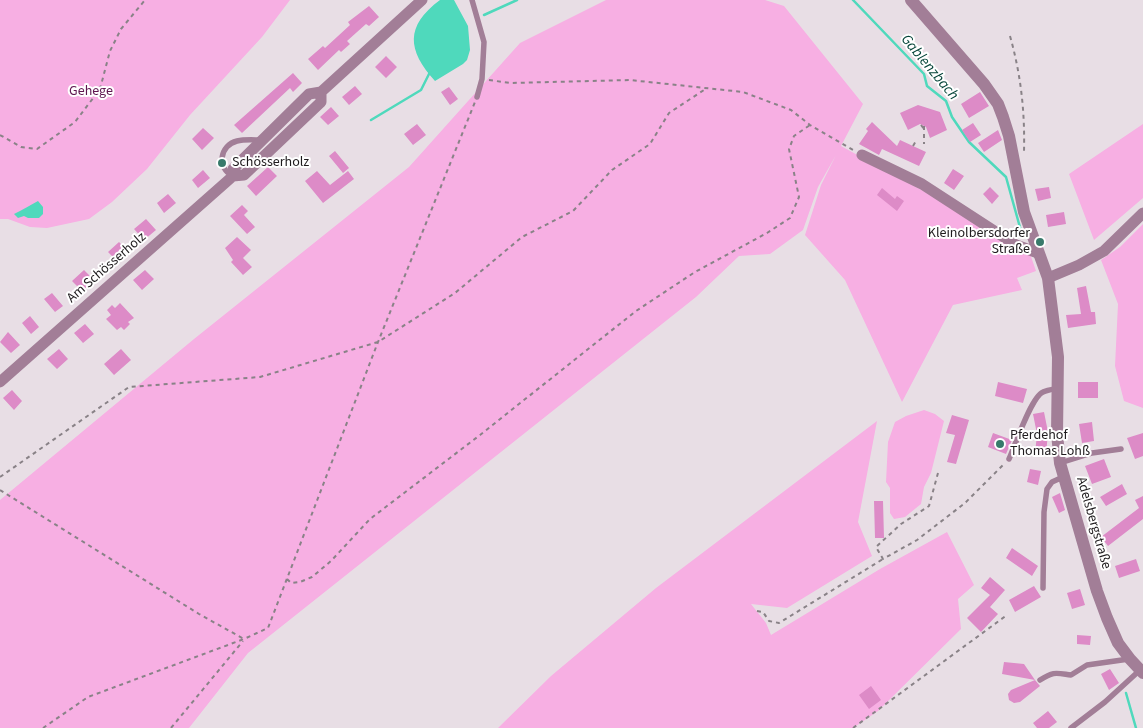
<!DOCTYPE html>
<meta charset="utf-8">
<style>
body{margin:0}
canvas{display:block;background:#e8dee5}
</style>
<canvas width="1143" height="728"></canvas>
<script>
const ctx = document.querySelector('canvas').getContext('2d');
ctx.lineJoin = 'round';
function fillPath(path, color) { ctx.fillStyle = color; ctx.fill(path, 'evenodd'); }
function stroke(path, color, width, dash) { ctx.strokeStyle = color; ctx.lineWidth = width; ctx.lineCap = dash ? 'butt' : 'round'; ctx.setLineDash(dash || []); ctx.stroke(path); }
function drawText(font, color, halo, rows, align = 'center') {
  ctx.font = font + ' "Source Sans 3",sans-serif'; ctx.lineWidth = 4; ctx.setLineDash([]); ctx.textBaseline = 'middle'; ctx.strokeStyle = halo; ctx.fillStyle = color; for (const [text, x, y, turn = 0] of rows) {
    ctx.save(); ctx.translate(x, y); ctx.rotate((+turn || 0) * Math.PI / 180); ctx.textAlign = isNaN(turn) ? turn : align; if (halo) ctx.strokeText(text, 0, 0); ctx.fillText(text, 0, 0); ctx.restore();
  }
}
const green = new Path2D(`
 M0,0H290L262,37L190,115L147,169L112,202L89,219L47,228L30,227L8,219H0Z
 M606,0H765L784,6L863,104L841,146L1028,248L1036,271L1017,278L1022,290L953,305L902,402L845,280L805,235L821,185L836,155L818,187L803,230L770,254L739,256L696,297L248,653L189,728H0V500L194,339L409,167L520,43Z
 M1143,124V198L1094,240L1069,174Z
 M1143,224V408L1124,401L1115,366L1118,304L1101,260L1120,247Z
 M924,410L935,414L944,421L931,473L924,487L921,504L905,517L894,519L890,513V488L886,482L888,442L895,422L906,416Z
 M877,421L858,522L872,556L787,608L751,604L766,623L771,635L880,569L947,532L974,585L958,599L961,629L878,711L853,728H498L551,676L656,588Z`);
const water = new Path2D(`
 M440,0H454L468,26L470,50L467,60L463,64L435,81C407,50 405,26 440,0Z
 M38,201L43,207V214L39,218H28L24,216L18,218L14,214C23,210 30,205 38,201Z`);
const stream = new Path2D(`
 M853,0L924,74L927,86L946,101L952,117L969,142L1006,177L1021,231
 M484,15L517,0
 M371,120L421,90L430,72
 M1126,693L1136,728`);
const building = new Path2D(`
 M369,6L379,17L369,26L366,24L347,41L350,44L341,52L339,50L318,70L308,59L323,46L325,48L350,25L348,22Z
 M386,56L397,67L386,78L375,67Z
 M293,73L302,83L293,92L290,88L242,133L234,125Z
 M355,86L362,94L349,105L342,97Z
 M449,87L458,99L450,105L441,92Z
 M980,92L989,106L969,118L961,104Z
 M918,105L940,112L947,130L930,138L926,127L920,124L908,130L900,113Z
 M331,107L339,116L328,125L320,117Z
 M872,122L897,146L900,140L926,152L919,166L882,149L879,155L859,144L868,131L866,129Z
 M973,123L981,135L970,142L962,130Z
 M417,124L426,135L413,145L404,134Z
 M203,128L214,138L202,150L192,139Z
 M998,130L1002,140L984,152L978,143Z
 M335,151L349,168L343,173L329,156Z
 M268,167L277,176L256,196L247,186Z
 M953,169L964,176L954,190L944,183Z
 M203,170L210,178L198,188L192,180Z
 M317,171L330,185L348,171L354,179L323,203L305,181Z
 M990,187L999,196L992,204L983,194Z
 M1049,187L1051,198L1038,201L1035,189Z
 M882,188L895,199L897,196L904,201L897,211L877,195Z
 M168,194L176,203L164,213L157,203Z
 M242,205L248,211L244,215L255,227L247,234L230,216Z
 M1064,212L1066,224L1048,227L1046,215Z
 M146,219L156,230L144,240L134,229Z
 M237,237L251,250L243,258L252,267L243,275L231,262L233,260L225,248Z
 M119,242L128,251L117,261L108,252Z
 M84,270L94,280L82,291L72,281Z
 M145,270L154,279L142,290L133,280Z
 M1086,286L1091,312H1095L1096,324L1068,328L1066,315L1081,314L1077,288Z
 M52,293L63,306L55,312L44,299Z
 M120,303L134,318L128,322L130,324L124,330L121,327L117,330L106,319L111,315L107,310L112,305L115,308Z
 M30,316L39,327L31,334L22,323Z
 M85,324L94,334L83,343L74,333Z
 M8,332L20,345L11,353L0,342Z
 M59,349L68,359L57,369L47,359Z
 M121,349L131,360L114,375L104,364Z
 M998,382L1027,389L1023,403L995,396Z
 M1078,382H1098V398H1078Z
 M12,390L22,401L14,410L3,398Z
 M1044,412L1048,432L1046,455L1035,454L1037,434L1033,414Z
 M952,415L969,420L956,464L947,462L955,435L946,433Z
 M1092,422L1094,441L1082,443L1079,424Z
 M993,433L1012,440L1006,454L988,447Z
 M1143,433V456L1135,459L1127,438Z
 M1104,459L1111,477L1092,484L1085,466Z
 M1030,469L1041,471L1038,485L1027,482Z
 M1122,484L1127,494L1106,506L1100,497Z
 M1060,493L1065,510L1059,513L1052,497Z
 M1143,496V519L1108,546L1101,537L1139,508L1135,500Z
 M874,501H883L884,538H875Z
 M1012,548L1038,566L1032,576L1006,558Z
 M1136,559L1140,571L1119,578L1115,566Z
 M990,577L1005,590L990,607L998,614L981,632L967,618L990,595L981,588Z
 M1034,586L1041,597L1015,612L1009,600Z
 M1080,589L1085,605L1072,609L1067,593Z
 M1077,635L1091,636L1090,645L1077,644Z
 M1004,662L1024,664L1035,680L1002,674Z
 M1110,669L1119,683L1109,690L1101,674Z
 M1035,680L1040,686L1020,702L1014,703L1009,700L1008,694L1011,690Z
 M871,686L881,700L869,709L859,695Z
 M1048,711L1057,722L1049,728H1037L1033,723Z`);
const path = new Path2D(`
 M1010,36C1021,75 1025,112 1024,152
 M489,80L510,83L630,80L743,92L791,110L810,125L853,150
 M921,125L924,129
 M924,126V144
 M0,135L21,147L37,149L75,122L100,89L110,51L121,29L145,0
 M913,146L916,141
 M938,473L929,506L901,524L876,547L883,559L917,540L965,503L1004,464
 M0,477L129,387L260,377L378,342L455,293L522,237L573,211L612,170L650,144L669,113L707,88
 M0,490L199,614L244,639
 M287,579L291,583L300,582L312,577L331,561L370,519L480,435L636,311L695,272L767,233L790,218L799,197L789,149L794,136L810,125
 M757,611L763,612L769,621L779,623L883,559
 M43,728L88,697L244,639L268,628L378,342L475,102
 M171,728L243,641
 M853,728L1007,615`);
const service = new Path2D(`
 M472,0L484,42L482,79L477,97
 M233,176C216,168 220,145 237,141C245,139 254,140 262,140
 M1009,459C1015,446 1031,397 1043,392C1047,390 1054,389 1059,388
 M1060,463L1092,453L1121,449
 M1043,588L1044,512L1047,489L1052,482L1063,477
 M1040,680C1054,671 1056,673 1071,675L1087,665L1129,659
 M1071,728L1105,702L1140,670`);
const minor = new Path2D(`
 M862,155L922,184L1016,245L1038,253
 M233,176V169L309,94L321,92L422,0
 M1048,278L1079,265L1104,251L1143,213
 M0,382L233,176L244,175L321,102V92`);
const tertiary = new Path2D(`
 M911,0L984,84L998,104L1003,117L1009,136L1024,212L1048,278L1058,357L1057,434L1060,463L1097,591L1107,618L1118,643L1130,659L1143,673`);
const markers = [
 [222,163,5,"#387a6b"],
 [1040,242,5,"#387a6b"],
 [1000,444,5,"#387a6b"]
];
const parkNames = [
 ["Gehege",91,92]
];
const poiNames = [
 ["Schösserholz",232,163],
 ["Kleinolbersdorfer",1030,234,"right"],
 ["Straße",1030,250,"right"],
 ["Pferdehof",1010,436],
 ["Thomas Lohß",1010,452]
];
const streetNames = [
 ["Am Schösserholz",107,268,-41],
 ["Adelsbergstraße",1093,523,74]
];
const waterNames = [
 ["Gablenzbach",929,68,50]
];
fillPath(green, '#f7afe3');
fillPath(water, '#4fd9bc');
stroke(stream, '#4fd9bc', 2.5);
fillPath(building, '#dd8bc7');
stroke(path, '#898287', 2, [4, 4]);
stroke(service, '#a27e97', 5.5);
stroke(minor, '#a27e97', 11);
stroke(tertiary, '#a27e97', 12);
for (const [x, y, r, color] of markers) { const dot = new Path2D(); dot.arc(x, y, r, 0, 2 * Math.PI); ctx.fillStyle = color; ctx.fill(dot); stroke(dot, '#fff', 2); }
drawText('14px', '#5f1650', '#fff', parkNames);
drawText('14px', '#1e1b1d', '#fff', poiNames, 'left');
drawText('14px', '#1e1b1d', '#fff', streetNames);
drawText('italic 15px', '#044438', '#fff', waterNames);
</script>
